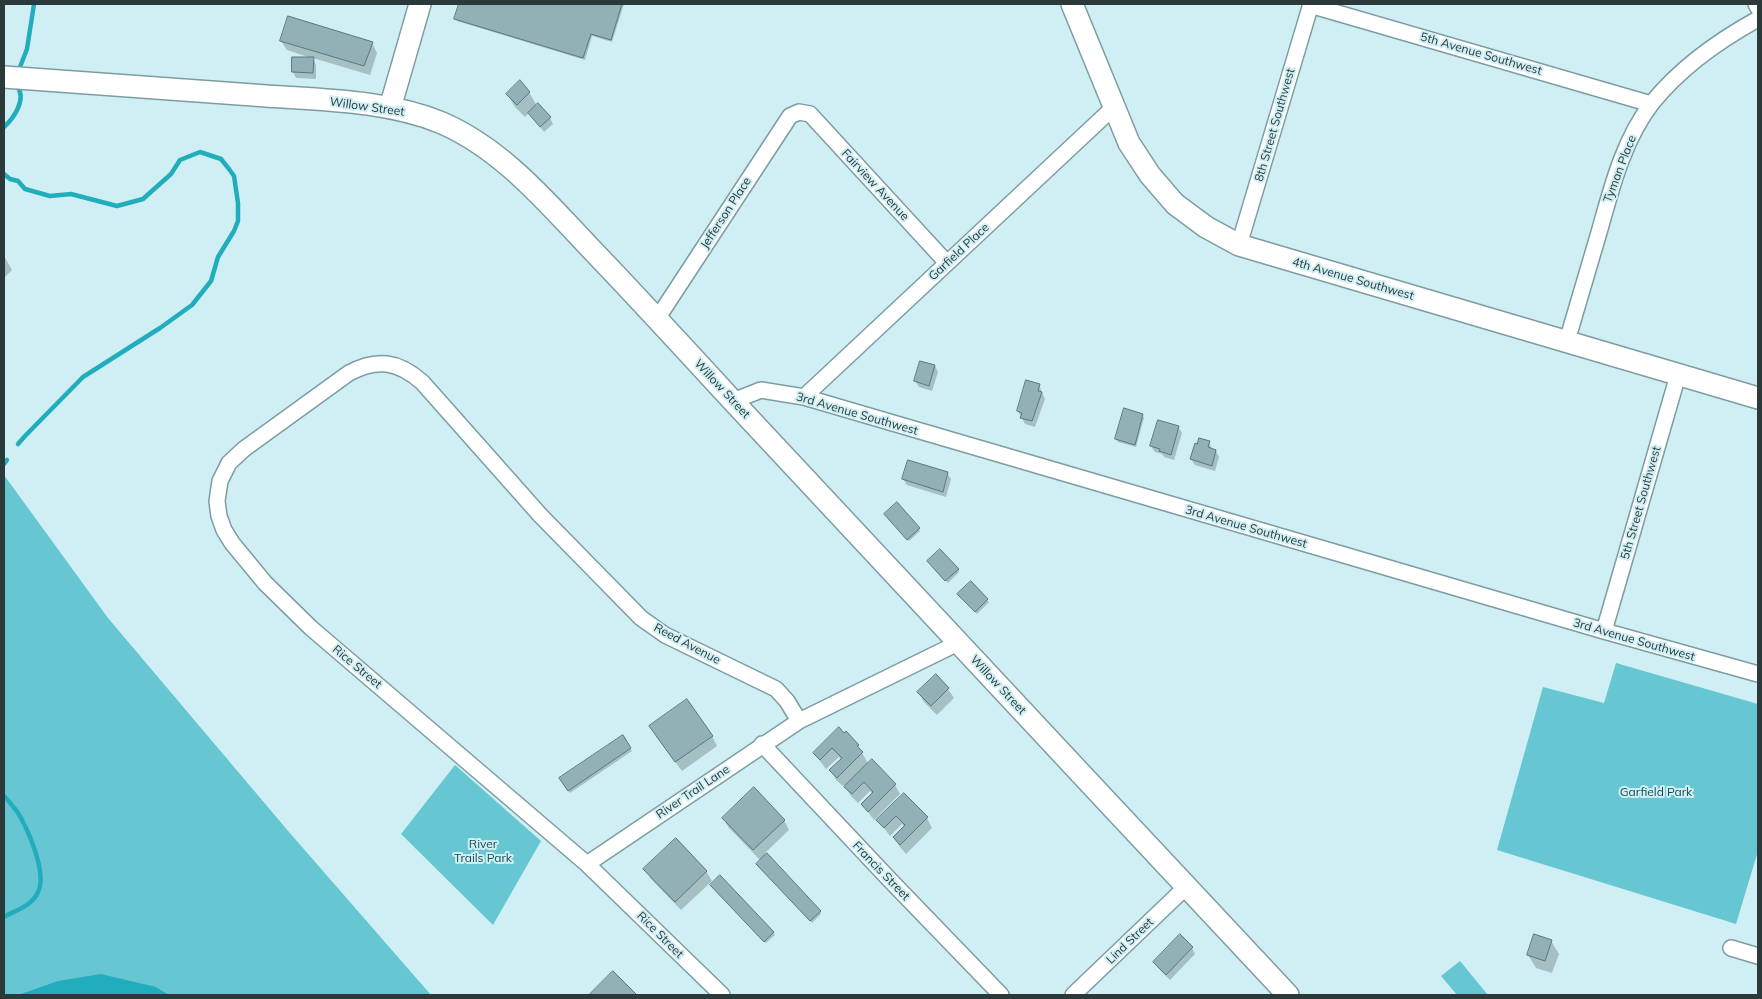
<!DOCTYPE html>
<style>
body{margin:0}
#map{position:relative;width:1762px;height:999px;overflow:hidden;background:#cfeff4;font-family:Mulish,sans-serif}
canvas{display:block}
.frame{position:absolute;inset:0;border:5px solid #2c393a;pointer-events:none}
</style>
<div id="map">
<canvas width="1762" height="999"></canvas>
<div class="frame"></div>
</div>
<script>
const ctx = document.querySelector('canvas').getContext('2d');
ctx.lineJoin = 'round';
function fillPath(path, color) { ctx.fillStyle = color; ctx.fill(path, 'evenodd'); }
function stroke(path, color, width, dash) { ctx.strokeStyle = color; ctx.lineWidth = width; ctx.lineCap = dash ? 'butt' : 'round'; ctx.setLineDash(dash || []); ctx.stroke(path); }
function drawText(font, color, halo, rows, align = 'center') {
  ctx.font = font + ' Mulish,sans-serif'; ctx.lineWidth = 4; ctx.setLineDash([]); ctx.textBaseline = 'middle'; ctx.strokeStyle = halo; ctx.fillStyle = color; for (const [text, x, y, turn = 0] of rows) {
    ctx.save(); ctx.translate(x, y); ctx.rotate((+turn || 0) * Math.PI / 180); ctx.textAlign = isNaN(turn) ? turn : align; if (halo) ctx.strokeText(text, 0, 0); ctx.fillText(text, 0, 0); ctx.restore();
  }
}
const green = new Path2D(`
 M4,475L108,618L289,832L431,995H170L156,987L4,995Z
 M1616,663L1758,704V851L1736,924L1497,850L1543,687L1604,703Z
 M455,765L541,841L493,925L401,834Z
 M1460,961L1488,995H1457L1441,976Z`);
const water = new Path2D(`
 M101,974L156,987L170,995H18L58,981Z`);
const shadow = new Path2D(`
 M460,4H624L612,42L592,36L585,60L457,21L456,19Z
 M281,41L372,43L377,53L370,75L313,58L316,65V79L296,78L293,72V58H311L287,50Z
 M529,92L537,106L550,118L553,124L544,132L529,113L525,117L515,107L507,94Z
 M4,256L12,270L4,278Z
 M921,362L935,366L938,372L932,391L919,387L915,381Z
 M1039,385L1045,399L1035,427L1025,424L1018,411Z
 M1142,415L1144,418L1136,447L1118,442L1116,439Z
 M1178,427L1182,433L1174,460L1164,457L1162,454L1155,452L1151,446Z
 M1209,442L1212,450L1216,451L1219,457L1215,471L1195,465L1191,459L1198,445Z
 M947,473L951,479L946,497L907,485L903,479Z
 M887,517L919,529L920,531L909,541Z
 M928,562L958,569L959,572L948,583Z
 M960,597L987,600L989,602L977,614Z
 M936,676L948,689L954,698L937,715L924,702L919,693Z
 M846,733L858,746L869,765L895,785L900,794L874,820L862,804L873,794L870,791L858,803L851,796L844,785L843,786L836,780L831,770L841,760L839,757L826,769L814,753Z
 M656,736H712L717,746L682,771Z
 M622,737L632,751L570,793L561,779Z
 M904,795L927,818L932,828L906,854L900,847L894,838L905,827L902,824L890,836L878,820Z
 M723,818L784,820L789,830L765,853L820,912L821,914L812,923L759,866L761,861L729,828Z
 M645,869L706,871L712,881L681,910L650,878Z
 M713,888L773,932L775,935L766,943Z
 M1551,941L1559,954L1552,973L1536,968L1528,955Z
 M1192,948L1195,954L1170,980L1158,968L1154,962Z`);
const stream = new Path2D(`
 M20,67L27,49L34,4
 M4,127C14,118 27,99 17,86
 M4,174L10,179L18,181L25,189L50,196L71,194L117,206L143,199L171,174L180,160L200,152L221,159L229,169L234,176L238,203V221L234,231L218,257L211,281L192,305L160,328L83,377L25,436L18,444
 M4,464L7,460
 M4,796C10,803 17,810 21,818C30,835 47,874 38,892C32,906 16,910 4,917`);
const building = new Path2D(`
 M459,4H622L611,40L591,34L583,58L454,19Z
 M288,16L373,42L364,66L280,41Z
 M292,57H314L313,73L292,72Z
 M520,80L530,92L517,105L506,94Z
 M538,103L551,117L540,127L528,113Z
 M920,361L935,365L929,386L914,381Z
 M1026,380L1040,384L1038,391L1042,392L1032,421L1020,418L1022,413L1017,411Z
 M1124,408L1143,414L1135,445L1115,439Z
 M1158,420L1179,426L1171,455L1159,451L1160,449L1150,446Z
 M1199,438L1210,441L1208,447L1216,450L1212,466L1190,459L1195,443L1197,444Z
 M908,460L948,472L943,492L902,479Z
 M897,502L920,528L907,540L884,514Z
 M940,549L959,569L945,581L927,561Z
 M971,581L988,599L975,612L957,594Z
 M936,674L949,688L931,706L917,692Z
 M687,699L713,736L675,762L649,726Z
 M839,727L844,733L846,731L859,745L857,746L863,752L837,778L829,770L842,758L832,748L820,760L813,753Z
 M623,735L631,748L568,791L559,778Z
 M872,759L896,784L868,812L861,804L873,792L864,782L852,794L844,787Z
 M754,787L785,820L753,850L722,818Z
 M904,793L928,817L900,845L893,837L905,825L896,816L884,828L876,820Z
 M676,838L707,871L675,902L643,869Z
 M767,853L821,911L810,921L756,864Z
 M720,875L774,932L764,942L710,885Z
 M1180,934L1193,947L1166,975L1153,962Z
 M1534,934L1552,940L1545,961L1527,955Z
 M613,971L637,995H589Z`);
const street = new Path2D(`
 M1756,4L1758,8
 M1310,5L1651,104
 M1239,245L1311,4
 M657,319L790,116L799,112L810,114L947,263
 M1567,341C1578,304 1589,266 1600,229C1612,186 1624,139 1652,103C1681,67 1718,41 1758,19
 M804,397L1114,107
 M733,401L761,390L804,397L1604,631L1758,674
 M1604,631L1678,375
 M762,744L889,879L1001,995
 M587,864L799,721
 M1731,948L1758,956
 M722,995L587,864L311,628L265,583L232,543L224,530L219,516L217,501L220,481L229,463L244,449L349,373C377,358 398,361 422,382L540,515L641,618L665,635L776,689L787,701L799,721L958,643
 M1073,995L1187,886`);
const secondary = new Path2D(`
 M1072,4L1129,143L1150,175L1175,204L1206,227L1239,245L1758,398
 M4,77C87,83 170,89 253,95C315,100 384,99 442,123C504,150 548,204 594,252C640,300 685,349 730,398C916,598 1102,796 1288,995
 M390,108L420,4`);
const streetNames = [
 ["5th Avenue Southwest",1481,54,16],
 ["Willow Street",367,107,8],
 ["8th Street Southwest",1275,125,-74],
 ["Tyman Place",1620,169,-69],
 ["Fairview Avenue",875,185,47],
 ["Jefferson Place",726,213,-57],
 ["Garfield Place",959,252,-43],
 ["4th Avenue Southwest",1353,279,16],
 ["Willow Street",722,389,47],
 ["3rd Avenue Southwest",857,414,16],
 ["5th Street Southwest",1641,503,-74],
 ["3rd Avenue Southwest",1246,527,16],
 ["3rd Avenue Southwest",1634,640,16],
 ["Reed Avenue",687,644,28],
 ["Rice Street",357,667,40],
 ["Willow Street",998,685,47],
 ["River Trail Lane",693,792,-34],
 ["Francis Street",881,871,46],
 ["Rice Street",660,935,45],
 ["Lind Street",1130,941,-44]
];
const parkNames = [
 ["Garfield Park",1656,792],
 ["River",483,844],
 ["Trails Park",483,858]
];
fillPath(green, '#66c7d3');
fillPath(water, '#22adbd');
fillPath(shadow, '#0003');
stroke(stream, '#22adbd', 4.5);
fillPath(building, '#92b1b6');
stroke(building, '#5a777b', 1);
stroke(street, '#7e9da1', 18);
stroke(secondary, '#7e9da1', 24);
stroke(street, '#fff', 15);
stroke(secondary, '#fff', 21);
drawText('12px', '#2c393a', '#cfeff4', streetNames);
drawText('12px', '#154c53', '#cfeff4', parkNames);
</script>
